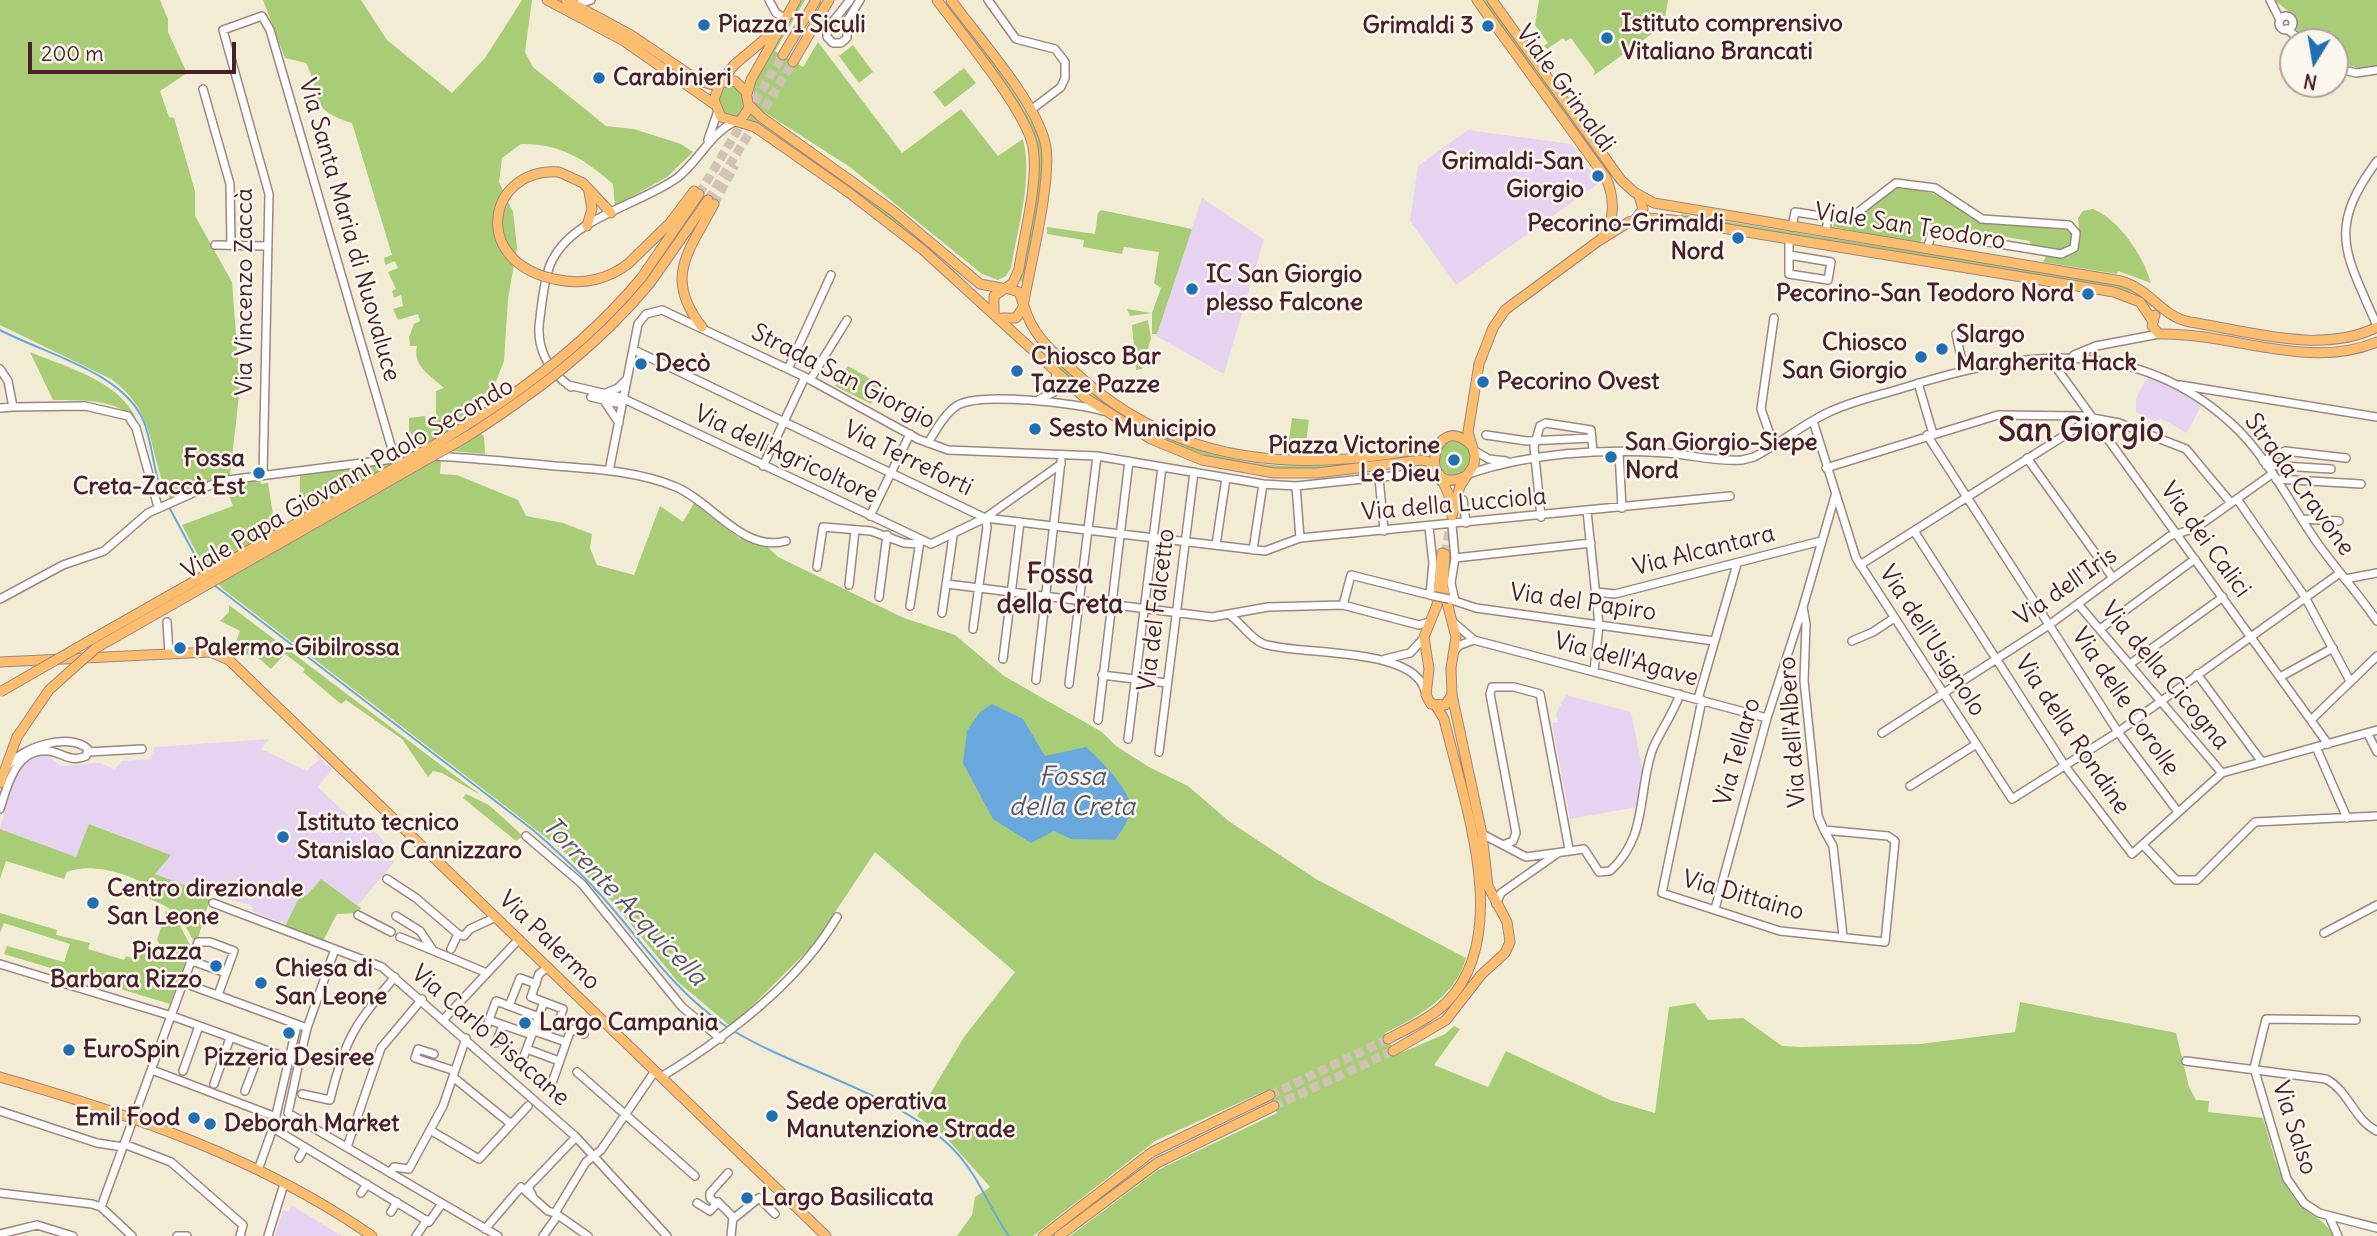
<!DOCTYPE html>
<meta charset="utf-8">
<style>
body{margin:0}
#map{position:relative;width:2377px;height:1236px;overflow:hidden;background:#f3ecd5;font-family:Delius,sans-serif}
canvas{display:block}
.north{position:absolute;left:2279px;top:28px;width:70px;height:70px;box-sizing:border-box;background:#fbf7ec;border:2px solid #b4a19f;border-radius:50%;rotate:191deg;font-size:19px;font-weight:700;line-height:28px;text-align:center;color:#4a1f2b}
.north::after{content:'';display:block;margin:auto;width:24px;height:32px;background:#1f6fb2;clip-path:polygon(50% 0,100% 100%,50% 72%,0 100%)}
.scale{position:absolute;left:28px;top:42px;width:208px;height:32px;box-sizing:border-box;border:4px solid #4a1f2b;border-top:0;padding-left:9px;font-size:21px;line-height:24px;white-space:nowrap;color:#4a1f2b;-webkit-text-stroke:5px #fbf7ec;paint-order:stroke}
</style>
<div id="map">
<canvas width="2377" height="1236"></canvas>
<div class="north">N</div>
<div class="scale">200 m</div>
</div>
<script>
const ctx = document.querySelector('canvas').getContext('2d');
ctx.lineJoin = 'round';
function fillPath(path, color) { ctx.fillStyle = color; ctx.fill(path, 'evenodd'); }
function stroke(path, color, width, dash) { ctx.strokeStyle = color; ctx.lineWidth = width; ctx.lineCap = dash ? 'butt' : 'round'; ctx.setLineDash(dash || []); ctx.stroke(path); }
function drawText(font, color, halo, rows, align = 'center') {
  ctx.font = font + ' Delius,sans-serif'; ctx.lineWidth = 5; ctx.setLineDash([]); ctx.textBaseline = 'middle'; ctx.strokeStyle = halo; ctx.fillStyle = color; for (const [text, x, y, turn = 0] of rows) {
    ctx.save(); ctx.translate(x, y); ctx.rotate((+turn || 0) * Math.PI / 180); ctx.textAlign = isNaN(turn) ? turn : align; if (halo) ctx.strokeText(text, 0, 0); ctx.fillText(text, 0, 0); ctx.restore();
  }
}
const built = new Path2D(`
 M1468,130L1571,144L1599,183L1456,285L1410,221L1418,166Z
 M1202,198L1264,239L1224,374L1156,336Z
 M2149,375L2202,404L2187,433L2160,418L2157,423L2136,412V398Z
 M1566,695L1631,712L1644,777L1638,807L1570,819L1552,723L1558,722L1556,714Z
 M269,739L261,749L307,771L319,759L316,756L319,753L326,766L334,767L318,787L364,831L373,830L395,852L390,857L394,862L358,905L321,879L307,895L299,898L286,924L254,912L251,905L215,896L213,891L211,895L154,874L170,855L90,824L76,858L0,829L13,781L24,764L34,758L48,755L61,766L99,763L115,769L122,761L150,759L155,747Z
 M291,1205L342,1236H275L283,1210L289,1212Z`);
const green = new Path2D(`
 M0,0H160L168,19V32L187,73L160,91L169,117L174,118L195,191V216L232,282L240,387L230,475L170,499C147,453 158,413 111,379L0,325Z
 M263,0H361L387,40L452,93L485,58L522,0H532L525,52L533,67L606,126L634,129L681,144L693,152L667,177L615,206L613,184C586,160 560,143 521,144L502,158L499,182L513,212L517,247L508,299L504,361L495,384L463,413L484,437L485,454L409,447V418L425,416L426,424H432L436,415V391L444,388C431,376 412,366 417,346H410L409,337L414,324L420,321L418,314L398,320L393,309L403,306L401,295L394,298L392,291L396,289L388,272L398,268L395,261L385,265L384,258L392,255L352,123C307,109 323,98 306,63L285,58Z
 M802,0H805L775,51L803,67L818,42L902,153L961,109L998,156L1023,139C1033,179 1018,227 1011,268L1006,276L998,280L982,274L850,167L761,110L754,103V80Z
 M1482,0H1487L1610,173L1609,174Z
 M1539,0H1668L1664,25L1593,76L1595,71L1571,38L1566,41L1563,38L1547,49L1544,46L1548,43L1535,25Z
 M2274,0H2377V66L2356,70L2354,66L2346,68L2335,64V42H2308L2297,30L2293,15Z
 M945,1C964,16 1036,121 1041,144C1046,166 1032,263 1023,283L1020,280L1038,170L1037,146L1024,115Z
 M853,45L873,72L859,83L839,56Z
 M964,68L976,83L945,107L933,92Z
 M727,84C740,85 743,97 745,108L737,118L722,111C719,101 717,91 727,84Z
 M751,114L890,214L971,285L854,191L748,120Z
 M1902,187L1932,193L1984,221L2068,230L2073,236V244L2064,251L2030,246V241L1922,223L1921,229L1925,230L1920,243L1833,227L1835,221L1849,223L1893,189Z
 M2093,209C2119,219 2144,257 2151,283L2118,271L2117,274L2043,262L2046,256L2063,258L2075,252L2080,241L2078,218L2083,211Z
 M1101,210L1192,229L1157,334H1152V313L1130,316L1127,309L1152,313L1161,288L1154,283L1159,252L1124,247L1122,254L1083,247L1084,240L1047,234V227L1095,234L1098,213Z
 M1681,214L2115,284L2129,287L2154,306L2151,307L2133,293L2115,287L1680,217Z
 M1148,320L1151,338L1142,369L1136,370L1132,325Z
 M30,352C70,369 127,382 140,429C125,397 84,401 53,400Z
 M1049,354C1119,419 1201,467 1300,466C1339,465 1378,458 1417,453L1420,455C1401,462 1377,462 1357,465C1229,483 1139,441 1046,357Z
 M848,366L881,385L871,404L835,386Z
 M1292,418L1309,420L1305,449L1288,447Z
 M1437 458a17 17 0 1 1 34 0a17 17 0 1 1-34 0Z
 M405,460H441L440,474L457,475L518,500L526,516L563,523L592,534L590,548L597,565L634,575L660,506L683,522L694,503L739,538L766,545L778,557L904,618L955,635L1004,676L1102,732L1116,746L1149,767L1188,786L1230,822L1316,879L1466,958C1456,996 1418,1017 1385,1033L1396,1055L1445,1034L1454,1026L1460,1029L1434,1065L1488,1087L1506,1051L1610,1100L1655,1113L1669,1007L1695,1003L1708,1020L1743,1018L1782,1046L1801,1047L1920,1044L2015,1032L2020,1002L2176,1033L2189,1087L2196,1100L2209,1101L2208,1112L2263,1118C2272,1148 2278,1179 2298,1203C2310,1217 2325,1218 2333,1236H1070L1158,1170L1277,1113L1267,1090L1155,1141L1033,1236H957L972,1215L975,1197L990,1187L944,1135L917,1116L964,1037L1015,972L875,852L814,944L741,1017L729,1025L678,982L615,905L561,849L223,589L204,567L182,525L233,506L228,493L232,491L225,484L260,479L261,484L268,483L275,527L299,524L300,474Z
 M229,605L482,796L442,773L433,771L428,777L402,739L346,700L341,704L303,672L305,669L285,654L271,669L254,654L250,657L235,644L240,631L220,621L229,612Z
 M466,794L489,805L523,836L516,841L463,798Z
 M89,824L171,855L155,874L211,895L198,938L193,940C174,900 153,900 113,889L142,896L150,887C129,874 92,862 67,872L64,879L6,861L0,879V829L76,857Z
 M321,879L361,908L359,913L337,914L323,941L285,926L299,898L307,895Z
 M166,911L177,920L191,947L187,957L162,949L157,940Z
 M0,913L57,930L56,935L90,943L88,949L124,960L126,956L135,959L138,950L149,944L152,949L157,947L160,952L186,960L170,1004L4,954L7,946L64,962L70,944L4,923L0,933Z`);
const water = new Path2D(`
 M992,704L1023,719L1045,756L1086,747C1098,757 1128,788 1130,804C1131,819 1123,829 1115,840L1071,839L1054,831L1031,843L993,819L963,763L967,731L980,712Z`);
const stream = new Path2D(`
 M0,330C45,354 124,372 144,422C153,445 153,472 163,495
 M169,507L204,572
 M214,585L533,830C563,856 593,884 618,915C654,958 680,995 727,1027
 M732,1030C799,1071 900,1094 954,1150C979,1176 989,1208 1009,1236`);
const majorTunnel = new Path2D(`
 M699,194L783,55
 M708,200L793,62
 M714,204L735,165
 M1445,554L1451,521
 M1270,1095L1388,1039
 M1274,1106L1393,1051`);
const minor = new Path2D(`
 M769,0L776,13L786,19
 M850,0L827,29V37L833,43H841L847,38V21L860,0
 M988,0L1016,39L1055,49L1065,62V78L1061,87L1031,110
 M2270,0L2280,20
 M575,5L591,0
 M2279 23a7 7 0 1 1 14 0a7 7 0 1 1-14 0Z
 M2287,29L2303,42
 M2335,68L2356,73L2377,70
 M203,89L230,184L231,245
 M708,140L718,111
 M2377,161C2325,231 2347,255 2377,326
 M1792,227L1795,212L1828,217
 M1826,232L1828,217L1849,219L1896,183L1935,188L1982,219L2069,225L2076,233L2074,248L2061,254L1932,233L1927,249
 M1789,239V274L1828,280L1831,262L1789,255
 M215,245L267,246
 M1956,334L1964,370
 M634,350L985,518L1265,551L1300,538L1730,496
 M2074,355L2096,346L2159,334
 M2050,359L2328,744
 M0,369L8,381L13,407L85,406L128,416L136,428L158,507
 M788,369L831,275
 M810,380L847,320
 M1918,383L1933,434
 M568,385L620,397L931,544L985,518L1061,464
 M2180,385L2377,417
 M571,387C548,371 535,347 540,318C542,301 544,281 550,265C570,217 638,206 677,178C698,162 710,134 734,122
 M606,393L618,388L627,379
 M591,397L616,403L624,401
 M1040,399L1054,392L1056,372
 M605,402L619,423
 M0,408L13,407
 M1813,421L1856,558L2012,799L2118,732L2340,573
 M1486,435L1527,441L1592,438
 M1927,435L2118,732L2178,812
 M928,443C936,430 945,413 958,405C981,392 1077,403 1103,411
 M1774,446L1761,409L1774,318
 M1473,450L1489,459L1506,461
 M1619,452L1622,508
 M432,456C473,458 514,462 555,466C594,469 639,471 676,487C712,502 743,553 786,541
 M2027,458L2113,578
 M2263,461L2285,451L2346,458
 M2266,465L2331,469
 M763,466L805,377
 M1826,468L1998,415L2082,416L2119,423L2186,449L2231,503
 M609,471L638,324L646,314L662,310L805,377L918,439L948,450L1097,456L1263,484L1296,486L1420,473L1432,475L1443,483
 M1468,474C1530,453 1602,448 1667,453C1692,455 1718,462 1742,460L1754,457C1779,444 1802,425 1827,413C1851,401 1877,396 1903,388C2020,351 2134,334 2232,424C2267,456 2289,502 2316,541C2335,568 2358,593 2377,621
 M263,475L269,194L223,30L262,16L270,30L394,456
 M1379,478L1384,531
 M2276,479L2361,484
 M1296,486L1300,538
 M2237,499L2305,597L2350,681
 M1463,500L1466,523
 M1587,511L1599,625L1594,671
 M870,516L910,434
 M1541,517L1534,447L1540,426L1546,423L1591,430L1593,452
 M2302,519L2339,521
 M1452,525L1455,558L1451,583L1455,601
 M1429,527L1433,563L1430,595
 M1914,531L2065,766L2132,854L2222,773L2377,730
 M1216,545L1226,478
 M1253,550L1263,484
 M1455,558L1591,543
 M1860,565L2092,418
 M817,567L823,527L871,531L904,543L919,544
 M2345,579L2377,573
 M947,584L1212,617L1268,607L1343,605L1419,625L1430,622
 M849,585L855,530
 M1596,592L1615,594L1821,541
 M879,597L887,535
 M0,599L63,565L104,551L148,513L220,481L417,456
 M1449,599L1476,608L1714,641
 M2078,604L2222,773
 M1343,605L1351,575L1434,596
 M910,606L920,541
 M942,613L953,536
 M1231,616C1242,624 1252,640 1264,644C1301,656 1414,646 1425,691
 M167,622L169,654
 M1453,622L1474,640L1767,718
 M973,629L987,527L985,518
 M2100,629L2195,559
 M1852,641L1873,632L1894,618
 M1454,651L1460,645L1474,640
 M1003,659L1020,522
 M1385,659L1410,653L1424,638
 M2130,664L2223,597
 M2197,674L2262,762
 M1102,675L1167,683
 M2280,677L2333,648
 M1036,680L1061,461
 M1069,684L1097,456
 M1698,699L1737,564
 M1702,700L1662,893L1780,931L1885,942L1895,841L1888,836L1824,830L1818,816L1804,681L1806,624L1803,607L1835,496
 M1098,720L1129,461
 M2311,720L2377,656
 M1882,733L2049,625L2170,536L2196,528L2272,474
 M2368,734L2377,752
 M1128,739L1162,467
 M2316,747L2347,818
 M88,752L142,749
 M1159,752L1194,472
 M1910,786L1975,745
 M0,809C7,786 16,747 49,751C63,753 71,763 86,756L88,749C69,732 22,747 8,766
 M1824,830L1833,846L1843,936
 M1482,834L1526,857L1584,849L1599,872L1610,871C1649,836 1637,791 1653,748C1661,730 1673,714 1680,694
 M526,836L582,884L682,1007L721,1039
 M1503,845L1513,841L1516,833L1490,694L1492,687H1514L1540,694L1569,849
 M2143,845L2176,880H2197L2255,822L2377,816
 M387,879L416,898L458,934L464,936L470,929L496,917
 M213,903L382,967L576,1137L667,1236
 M1496,904L1501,893L1558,853
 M1715,909L1767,718L1803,607
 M358,915L391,932
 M396,916L420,931L432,949
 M2324,933L2377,905
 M400,937L487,973
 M451,949L458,934
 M192,961L226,973
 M0,964L172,1016L299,1062L288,1113L498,1236
 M184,983L307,1028
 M544,1002L563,1009L558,1024L584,1034
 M509,1006L520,978L536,984
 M444,1019L519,939
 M489,1020L532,1035
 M2356,1020L2266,1019L2254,1068L2287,1179L2304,1203L2319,1213L2377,1228
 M534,1031L566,1042
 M484,1033L496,1001L539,1017
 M496,1043L503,1025
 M527,1049L559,1061
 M434,1054L418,1049L415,1058L455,1071
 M2186,1061L2326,1079C2349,1091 2354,1120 2377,1131
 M299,1062L307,1028L335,949
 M521,1064L544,1002L531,997L539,974L548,967
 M152,1070L276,1117
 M183,1071L199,1026
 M577,1072L695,1176
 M453,1077L511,1124
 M661,1077C725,1038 798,983 837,917
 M552,1083L571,1029
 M214,1084L230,1038
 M245,1091L261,1049
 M302,1094L330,1100C344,1041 355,1023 395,977
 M0,1111L97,1143L123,1147
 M273,1128L429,1222L441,1205
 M430,1130L479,1159L528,1106
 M124,1144L171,1162L243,1225L240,1236
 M347,1147L381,1048L422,999
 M299,1158L305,1147
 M258,1170L273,1128L297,1025
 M390,1173L394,1167L409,1169L443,1106L466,1038
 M0,1193L92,1204L101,1207L132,1236
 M361,1193L367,1184
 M532,1195L528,1187L576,1137
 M697,1203L710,1211L718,1202L733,1217L731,1236
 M716,1204L710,1198V1193L728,1173
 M101,1207L198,942H210L234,951L218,995
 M391,1212L397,1202
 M555,1213L588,1236
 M2329,1216L2338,1236
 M733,1219L759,1198L775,1214
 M485,1229L521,1187L548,1211L555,1213L586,1162L601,1150L655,1071
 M0,1234L37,1225L73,1236
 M177,1236H187
 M268,1236L284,1184
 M416,1236L427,1220
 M543,1236L558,1215`);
const major = new Path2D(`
 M547,0L624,41L714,104
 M566,0L631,35L699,81L717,86
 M937,0C961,33 1027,112 1033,147C1039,182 1024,234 1019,269L1013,283L994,296V312
 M951,0C977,36 1039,105 1046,147C1051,183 1031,262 1024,301
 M1477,0L1606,178C1614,196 1616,220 1603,235
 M1492,0L1621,180L1634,192L1654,203L2121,281C2152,290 2160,316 2190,322C2248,331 2323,355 2377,327
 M783,55L816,0
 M793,62L829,0
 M720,83L734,65L778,28
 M747,94L751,80L796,0
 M749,105L761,117L893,211L980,284L1001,288
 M740,121L749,108L746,92L735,81L720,83L714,100L721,117L755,127L848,192L923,250L1084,397L1151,439L1202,460L1274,473H1317L1422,460L1433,463
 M559,172L583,183L611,213
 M1635,220L1643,209L1639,196
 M587,226L592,209L589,192
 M629,263L670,223L694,191
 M642,277L699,194
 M650,283L708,200
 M1024,306C1033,337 1053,352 1075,372C1179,469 1306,474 1438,445
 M2155,315L2152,326L2159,334C2231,332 2308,371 2377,342
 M1002,318H1016L1024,306L1019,292L1006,288
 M702,327C663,278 689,251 714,204
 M1439,474L1449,495L1450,510
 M1466,476C1416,500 1432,407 1471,445
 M1452,516L1460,486L1474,465L1475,455L1468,432L1479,364L1493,328L1505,310L1597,242L1629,222L1648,218L1673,220L2114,292L2140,302L2152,320
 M1442,553L1437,605L1424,637L1429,669L1426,695L1431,704L1445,705L1452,695L1451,668L1456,637L1443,587L1445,554
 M0,662L210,652L229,660L826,1236
 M0,783L17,737
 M1388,1039C1408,1028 1430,1019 1447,1002C1514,934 1463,800 1444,719L1436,706
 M1393,1051L1446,1020L1481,975L1505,953L1510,942L1507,922L1488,886L1482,834L1452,695
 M0,1077C130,1114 260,1158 372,1236
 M1043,1236L1152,1152L1270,1095
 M1059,1236L1157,1163L1274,1106`);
const minorBridge = new Path2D(`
 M1434,596L1449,599`);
const majorBridge = new Path2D(`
 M559,172C487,167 468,264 559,280C584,285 609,279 629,263
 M0,692C104,632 209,573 313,514C432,447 554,384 642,277
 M17,737L49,690L96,648L468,436C536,392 598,346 650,283`);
const markers = [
 [704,25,7,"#1f6fb2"],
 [1488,26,7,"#1f6fb2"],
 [1607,38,7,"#1f6fb2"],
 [599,78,7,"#1f6fb2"],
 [1598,176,7,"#1f6fb2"],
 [1738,238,7,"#1f6fb2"],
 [1192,289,7,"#1f6fb2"],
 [2088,294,7,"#1f6fb2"],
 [1942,349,7,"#1f6fb2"],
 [1921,357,7,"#1f6fb2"],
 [641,364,7,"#1f6fb2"],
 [1017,371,7,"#1f6fb2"],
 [1483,382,7,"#1f6fb2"],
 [1035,429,7,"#1f6fb2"],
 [1611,457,7,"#1f6fb2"],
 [1454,460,7,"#1f6fb2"],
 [259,473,7,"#1f6fb2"],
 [180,648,7,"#1f6fb2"],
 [283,837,7,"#1f6fb2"],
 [93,903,7,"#1f6fb2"],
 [216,966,7,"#1f6fb2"],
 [261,983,7,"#1f6fb2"],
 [525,1023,7,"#1f6fb2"],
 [289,1033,7,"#1f6fb2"],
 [69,1050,7,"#1f6fb2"],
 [772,1116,7,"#1f6fb2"],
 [194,1118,7,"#1f6fb2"],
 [210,1124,7,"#1f6fb2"],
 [747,1198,7,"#1f6fb2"]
];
const poiNames = [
 ["Istituto comprensivo",1621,24],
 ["Vitaliano Brancati",1621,52],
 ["Piazza I Siculi",718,25],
 ["Grimaldi 3",1474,26,"right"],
 ["Carabinieri",613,78],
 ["Grimaldi-San",1584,162,"right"],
 ["Giorgio",1584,190,"right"],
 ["Pecorino-Grimaldi",1724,224,"right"],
 ["Nord",1724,252,"right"],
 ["IC San Giorgio",1206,275],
 ["plesso Falcone",1206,303],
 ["Pecorino-San Teodoro Nord",2074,294,"right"],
 ["Slargo",1956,335],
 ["Margherita Hack",1956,363],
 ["Chiosco",1907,343,"right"],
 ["San Giorgio",1907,371,"right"],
 ["Chiosco Bar",1031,357],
 ["Tazze Pazze",1031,385],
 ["Decò",655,364],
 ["Pecorino Ovest",1497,382],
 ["Sesto Municipio",1049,429],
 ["San Giorgio-Siepe",1625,443],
 ["Nord",1625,471],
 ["Piazza Victorine",1440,446,"right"],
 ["Le Dieu",1440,474,"right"],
 ["Fossa",245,459,"right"],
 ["Creta-Zaccà Est",245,487,"right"],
 ["Palermo-Gibilrossa",194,648],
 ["Istituto tecnico",297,823],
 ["Stanislao Cannizzaro",297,851],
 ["Centro direzionale",107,889],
 ["San Leone",107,917],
 ["Piazza",202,952,"right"],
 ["Barbara Rizzo",202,980,"right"],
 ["Chiesa di",275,969],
 ["San Leone",275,997],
 ["Largo Campania",539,1023],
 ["EuroSpin",83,1050],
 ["Pizzeria Desiree",289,1058,"center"],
 ["Sede operativa",786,1102],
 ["Manutenzione Strade",786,1130],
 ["Emil Food",180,1118,"right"],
 ["Deborah Market",224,1124],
 ["Largo Basilicata",761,1198]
];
const streetNames = [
 ["Viale Grimaldi",1565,89,54],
 ["Viale San Teodoro",1910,227,9],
 ["Via Santa Maria di Nuovaluce",349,230,74],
 ["Via Vincenzo Zaccà",245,292,-90],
 ["Strada San Giorgio",843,377,27],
 ["Via dell'Agricoltore",786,455,25],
 ["Via Terreforti",908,459,26],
 ["Viale Papa Giovanni Paolo Secondo",348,479,-30],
 ["Strada Cravone",2299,485,54],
 ["Via della Lucciola",1454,505,-5],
 ["Via dei Calici",2205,540,54],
 ["Via Alcantara",1704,551,-14],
 ["Via dell'Iris",2066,587,-35],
 ["Via del Papiro",1583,603,8],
 ["Via del Falcetto",1157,610,-83],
 ["Via dell'Usignolo",1932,641,57],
 ["Via dell'Agave",1626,660,15],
 ["Via della Cicogna",2165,676,50],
 ["Via delle Corolle",2125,702,56],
 ["Via dell'Albero",1793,732,-94],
 ["Via della Rondine",2072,735,56],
 ["Via Tellaro",1738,752,-74],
 ["Via Dittaino",1743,896,16],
 ["Via Palermo",549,941,44],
 ["Via Carlo Pisacane",490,1036,41],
 ["Via Salso",2294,1128,72]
];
const neighbourhoodNames = [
 ["Fossa",1060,576],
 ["della Creta",1060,606]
];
const waterNames = [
 ["Fossa",1072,778],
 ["della Creta",1072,808],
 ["Torrente Acquicella",624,902,46]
];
const districtNames = [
 ["San Giorgio",2081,432]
];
fillPath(built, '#e5d3f1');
fillPath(green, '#a8cd76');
fillPath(water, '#69a8dc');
stroke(stream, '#69a8dc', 2);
stroke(majorTunnel, '#d1c3b3', 9, [9, 4.5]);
stroke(minor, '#9e8680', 10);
stroke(major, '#9e8680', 11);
stroke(minor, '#fff', 7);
stroke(major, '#fcbd6f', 9);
stroke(minorBridge, '#9e8680', 10, []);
stroke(majorBridge, '#9e8680', 11, []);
stroke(minorBridge, '#fff', 7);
stroke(majorBridge, '#fcbd6f', 9);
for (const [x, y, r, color] of markers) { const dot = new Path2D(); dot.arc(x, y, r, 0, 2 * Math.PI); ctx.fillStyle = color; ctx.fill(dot); stroke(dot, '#fbf7ec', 2.5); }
drawText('bold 24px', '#4a1f2b', '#fbf7ec', poiNames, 'left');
drawText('24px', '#4a1f2b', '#fbf7ec', streetNames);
drawText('bold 26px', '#4a1f2b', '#fbf7ec', neighbourhoodNames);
drawText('italic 26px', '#565672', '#fbf7ec', waterNames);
drawText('bold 32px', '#4a1f2b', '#fbf7ec', districtNames);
</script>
